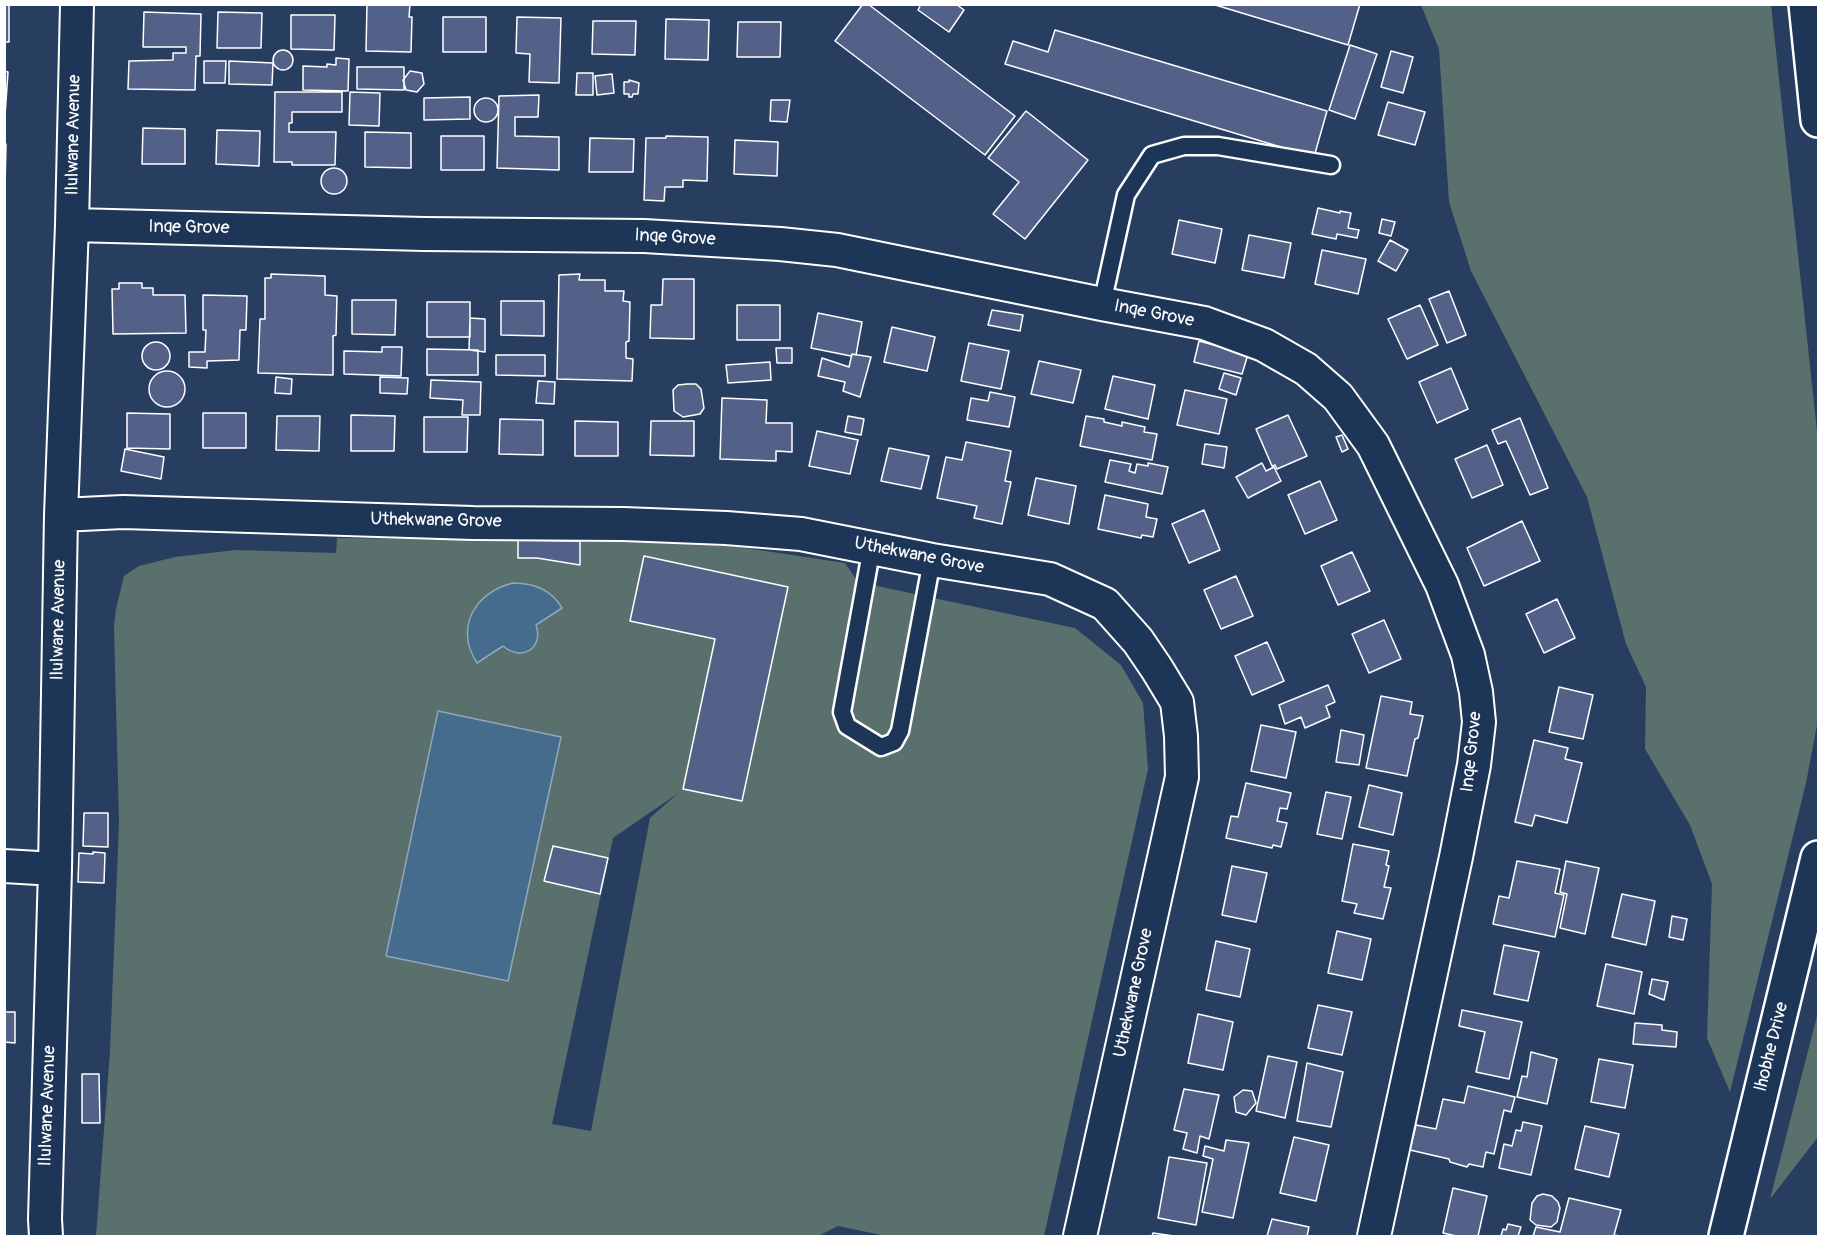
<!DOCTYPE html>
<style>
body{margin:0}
#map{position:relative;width:1823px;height:1241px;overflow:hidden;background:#283e61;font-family:Pangolin,sans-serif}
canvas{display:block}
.frame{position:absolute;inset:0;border:6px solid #fff;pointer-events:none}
</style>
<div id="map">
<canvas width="1823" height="1241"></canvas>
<div class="frame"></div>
</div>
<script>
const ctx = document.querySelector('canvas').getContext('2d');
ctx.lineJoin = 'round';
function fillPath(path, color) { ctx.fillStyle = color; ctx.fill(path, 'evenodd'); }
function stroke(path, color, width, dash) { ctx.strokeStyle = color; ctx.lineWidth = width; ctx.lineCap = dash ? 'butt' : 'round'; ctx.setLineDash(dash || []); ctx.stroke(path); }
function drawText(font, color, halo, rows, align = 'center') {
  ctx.font = font + ' Pangolin,sans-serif'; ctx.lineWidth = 4.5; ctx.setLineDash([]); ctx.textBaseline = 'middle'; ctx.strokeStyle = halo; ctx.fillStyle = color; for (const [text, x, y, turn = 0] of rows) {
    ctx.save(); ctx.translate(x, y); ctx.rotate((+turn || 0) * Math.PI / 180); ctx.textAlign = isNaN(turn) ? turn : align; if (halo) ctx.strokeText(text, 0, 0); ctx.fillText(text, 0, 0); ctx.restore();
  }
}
const green = new Path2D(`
 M1421,5H1771L1818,440V720L1806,783L1730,1092L1707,1038L1712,884L1690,825L1645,749L1646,687L1626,644L1587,497L1471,271L1449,202L1439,49Z
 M337,538L670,542L739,547L845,563L858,582L1075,628L1121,665L1143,703L1148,769L1044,1236H886L838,1226L818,1236H96L110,1051L119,822L114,627L116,609L124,576L139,566L175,557L236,550L336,553ZM677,794L650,818L591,1131L552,1124L613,838Z
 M1818,1012V1137L1770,1199Z`);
const water = new Path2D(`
 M513,583C534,583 551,589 562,608L536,625C544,648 522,662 503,646L477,663C454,628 475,592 513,583Z
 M438,711L561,737L508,981L386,956Z`);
const building = new Path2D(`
 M4,4H9V42H4Z
 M367,4H410L409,17H412L411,52L366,51Z
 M863,4H868L1015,116L985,155L835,41Z
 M921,4H956L964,10L949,32L918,10Z
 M1212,4H1360L1348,45Z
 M144,12L201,14L200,56H196L195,90L128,89L129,61L173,60V53H186V47H143Z
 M218,12L262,13L261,48H217Z
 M291,15H335L334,50L291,49Z
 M443,17H486V52H443Z
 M517,17L561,18L559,83L529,82L530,54L516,53Z
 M666,19L709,20L708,60L665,59Z
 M593,21H636L635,55L592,54Z
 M738,22H781L780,57H737Z
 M1055,30L1327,111L1314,157L1005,64L1013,41L1048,52Z
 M1350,45L1377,54L1355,119L1329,110Z
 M273 60a10 10 0 1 1 20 0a10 10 0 1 1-20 0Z
 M1391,51L1413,57L1403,93L1381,87Z
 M336,58L349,59L348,91L303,90V66L327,67V64L336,65Z
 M204,61H226L225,83H204Z
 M229,61L273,63L272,85L229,84Z
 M357,67H404V90L357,89Z
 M4,71L8,72L5,116H4Z
 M410,71L422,73L424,84L417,92L406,90L403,80Z
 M577,73H593V95H576Z
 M612,74L614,93L597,95L595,76Z
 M629,80L639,83L638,94H633L632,97H629V94H624V82H629Z
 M275,92H342V112H292V123H289V132H336L335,165H292V162H274Z
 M350,92L380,93L379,126L349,125Z
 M539,95L538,117H515V136L559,137V170L497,168L499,96Z
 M470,97V119L424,120V98Z
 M474 110a12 12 0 1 1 24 0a12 12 0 1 1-24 0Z
 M771,100H790L787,122L770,121Z
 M1388,102L1425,112L1415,145L1378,135Z
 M1026,111L1088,160L1025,239L993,214L1019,182L988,158Z
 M143,128L185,129V164H142Z
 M217,130L260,131L259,166L216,164Z
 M365,132L411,133V168L365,167Z
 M441,136H484V170H441Z
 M666,136L708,137L707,181L683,180V187H665L664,201L644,200L646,138H666Z
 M590,138L634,139L633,172H589Z
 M735,140L778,142L777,176L734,174Z
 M4,144H6L5,187H4Z
 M321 181a13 13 0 1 1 26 0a13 13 0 1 1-26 0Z
 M1318,208L1340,213V211L1351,213L1348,228L1359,230L1357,238L1337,234L1336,239L1312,234Z
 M5,219V279H4Z
 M1382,219L1395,222L1391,236L1379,233Z
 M1179,220L1222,229L1215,263L1172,254Z
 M1249,235L1291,243L1284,278L1242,270Z
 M1390,240L1408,250L1396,271L1378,261Z
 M1322,250L1366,259L1358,294L1315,284Z
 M271,274L325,276V295L337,296L336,335L333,336V375L258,373L260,319H265V278H271Z
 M580,274L579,280H605V291H624L623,301L630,302L629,341L626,342V358L633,359L632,381L557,379L559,275Z
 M663,279H694V339L650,338L651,305H662Z
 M119,283H142V288H153V295H185L186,333L113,334L112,289H119Z
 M1449,291L1466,335L1447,343L1429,299Z
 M203,295L247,296L246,330H240L239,360L207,361V368L189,367V352H205L206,330H203Z
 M352,300H396L395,335L352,334Z
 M501,301H544V336L501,335Z
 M427,302H470V337H427Z
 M737,305H780V340H737Z
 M1420,305L1438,345L1407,359L1388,319Z
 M992,310L1023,315L1020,331L988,325Z
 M818,313L862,322L856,355L852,354L851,356L811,348Z
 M470,318L485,319V352L469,350Z
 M892,327L935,337L927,371L884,362Z
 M1199,341L1248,354L1242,374L1194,362Z
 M142 356a14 14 0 1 1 28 0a14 14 0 1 1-28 0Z
 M969,343L1009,351L1001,389L961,381Z
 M382,347H402L401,376L344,374V351L382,352Z
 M776,348H792V363H777Z
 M427,349L478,350V375H427Z
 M852,354L871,357L860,397L843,391L845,382L818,376L822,358L849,367Z
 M496,355H545V376L496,375Z
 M1039,361L1081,370L1073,403L1031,394Z
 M770,362L771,380L728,383L726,365Z
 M1451,368L1468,409L1437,423L1419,382Z
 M149 389a18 18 0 1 1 36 0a18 18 0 1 1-36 0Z
 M1224,373L1241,378L1236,395L1219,389Z
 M1113,376L1155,385L1148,419L1105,409Z
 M276,377L292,379L291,394L275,393Z
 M380,377L408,378L407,394L380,393Z
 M431,380L481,382L480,415H462L463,400L430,398Z
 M538,381L555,382L554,404L536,403Z
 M687,384H696L701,389L704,408L700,414L683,417L674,411L673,390L678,385Z
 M1185,390L1227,399L1219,434L1177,425Z
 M990,392L1015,397L1009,427L967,420L971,398L988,401Z
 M722,398L767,400L766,423H792V452L776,451V461L720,459Z
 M127,413L170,414V449L127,448Z
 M203,413H246V448H203Z
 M351,415L395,416L394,451H351Z
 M1288,415L1307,456L1277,469L1275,465L1272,466L1256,429Z
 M277,416H320L319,451L276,450Z
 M848,416L864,419L861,435L845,432Z
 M1086,416L1104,419V422L1122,426V422L1145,427L1144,432L1157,434L1152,460L1080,446Z
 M424,417H468L467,452H424Z
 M1520,418L1548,488L1530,495L1506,441L1498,444L1492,430Z
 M500,419L543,420V455L499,454Z
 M575,421L618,422V456H575Z
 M651,421H694V456L650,455Z
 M817,431L858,440L850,474L809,466Z
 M1342,435L1348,449L1342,452L1336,437Z
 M966,442L1011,451L1005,481L1011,482L1002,524L974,518L977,506L937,498L946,457L962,460Z
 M1205,444L1227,447L1224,468L1202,464Z
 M1487,445L1503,485L1472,498L1455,459Z
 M889,448L929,456L921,489L881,481Z
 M125,449L164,457L161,479L121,471Z
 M1110,460L1131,464L1129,471L1135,473L1137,464L1148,466V463L1168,467L1162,494L1105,482Z
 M1262,463L1266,471L1274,467L1281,481L1248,498L1236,477Z
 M1036,478L1076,486L1069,524L1028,515Z
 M1320,481L1337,520L1305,534L1288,495Z
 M1105,495L1148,504L1146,517L1157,519L1153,537L1142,535L1141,538L1098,529Z
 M1204,510L1220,550L1189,563L1172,524Z
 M1522,521L1540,561L1484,586L1467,548Z
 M518,540L580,541V565L537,558H518Z
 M1352,552L1370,591L1338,605L1321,566Z
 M644,556L788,587L742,801L683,789L715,639L630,621Z
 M1236,576L1253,616L1221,629L1204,590Z
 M1557,599L1575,638L1544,653L1526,614Z
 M1384,620L1401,659L1369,673L1352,634Z
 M1267,642L1284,681L1252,695L1235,656Z
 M1328,685L1335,702L1326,706L1330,717L1305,728L1301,717L1285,724L1279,705Z
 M1559,687L1593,695L1583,739L1549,732Z
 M1381,696L1412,702L1410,714L1423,716L1418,738L1415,739L1407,776L1366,768Z
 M1261,725L1296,732L1286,778L1251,771Z
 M1341,730L1364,735L1359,765L1336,762Z
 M1534,740L1568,748L1565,759L1582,763L1567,823L1535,815L1532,826L1515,822Z
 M1246,783L1291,793L1287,809L1280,808L1277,821L1287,823L1281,847L1273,845L1272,848L1226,838L1231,816L1238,817Z
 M1369,785L1402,793L1393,835L1359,827Z
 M1326,792L1351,797L1342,839L1317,834Z
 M84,813H108V847L83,846Z
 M1353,844L1389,851L1386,865L1389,866L1384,887L1391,888L1383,919L1354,913L1357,904L1342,901Z
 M553,846L608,858L600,894L544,881Z
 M93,852L105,853L104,883L78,882L79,853L93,854Z
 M1517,861L1560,869L1555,893L1564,895L1555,937L1493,924L1499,896L1509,898Z
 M1566,861L1599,868L1585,934L1560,928L1567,894L1560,892Z
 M1232,866L1267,873L1256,922L1222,915Z
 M1622,894L1655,901L1646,945L1612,937Z
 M1672,916L1687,919L1683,940L1669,937Z
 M1337,931L1371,939L1362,980L1328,973Z
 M1216,941L1250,949L1240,997L1206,990Z
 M1504,945L1539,952L1528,1001L1494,994Z
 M1606,964L1642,972L1634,1014L1597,1006Z
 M1652,979L1668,982L1664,1000L1649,994Z
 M1318,1005L1352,1012L1342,1055L1308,1048Z
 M1462,1010L1522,1022L1509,1079L1476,1072L1485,1032L1459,1026Z
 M4,1012H15V1043L4,1042Z
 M1198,1014L1233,1022L1223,1070L1188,1063Z
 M1635,1023L1662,1025V1030L1677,1032L1676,1047L1633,1044Z
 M1531,1052L1557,1059L1547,1104L1517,1097L1522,1076L1527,1077Z
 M1268,1056L1297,1062L1285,1118L1256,1111Z
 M1599,1059L1633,1065L1625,1108L1591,1102Z
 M1307,1063L1343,1072L1331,1127L1297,1121Z
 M82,1074H99L100,1123H82Z
 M1468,1086L1515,1097L1511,1112L1504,1110L1494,1154L1486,1152L1483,1167L1469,1164L1467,1167L1450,1162L1449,1159L1410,1150L1416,1125L1436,1129L1443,1099L1464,1103Z
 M1184,1089L1219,1095L1209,1139L1200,1136L1197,1153L1183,1149L1187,1133L1174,1130Z
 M1243,1090L1252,1091L1256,1103L1246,1115L1236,1112L1234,1097Z
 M1523,1122L1542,1126L1531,1175L1499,1168L1504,1144L1512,1146L1516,1130L1521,1131Z
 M1585,1126L1619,1134L1609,1177L1575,1169Z
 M1294,1137L1329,1145L1316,1201L1280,1193Z
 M1226,1140L1249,1143L1233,1218L1202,1212L1213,1159L1203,1156L1205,1146L1224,1151Z
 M1169,1157L1207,1163L1196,1225L1158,1218Z
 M1453,1188L1487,1196L1478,1236H1456L1443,1233Z
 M1543,1194L1552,1196L1558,1202L1560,1208L1557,1222L1551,1227L1536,1225L1530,1220L1532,1203L1537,1196Z
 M1569,1198L1621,1210L1614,1235L1620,1236H1533L1536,1227L1560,1232Z
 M1272,1219L1309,1227L1307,1236H1267Z
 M1508,1224L1521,1227L1518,1236H1501L1503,1229L1506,1230Z
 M1153,1233L1174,1236H1152Z`);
const lane = new Path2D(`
 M1102,304L1126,195L1152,155L1184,146H1218L1331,165
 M872,547L842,712L847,726L881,747L894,742L900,731L932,560`);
const street = new Path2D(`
 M72,225L424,234L644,236L780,244L837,250L1102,304L1204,323L1264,345L1306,369L1338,397L1373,445L1442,585L1468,655L1476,692L1479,722L1474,765L1456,857L1374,1236
 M61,515L123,512L473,523L623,524L726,528L801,534L932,560L1050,579L1105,604L1138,641L1157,669L1177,702L1181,736L1182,777L1080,1236
 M4,866L55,869
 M46,1236L45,1219L55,869L61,515L72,225L77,4`);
const secondary = new Path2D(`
 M1806,4L1818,120
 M1726,1236L1818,858`);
const streetNames = [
 ["Ilulwane Avenue",74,135,-89],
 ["Inqe Grove",189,228,1],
 ["Inqe Grove",675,238,3],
 ["Inqe Grove",1154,314,11],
 ["Uthekwane Grove",436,521,1],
 ["Uthekwane Grove",919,556,11],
 ["Ilulwane Avenue",59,620,-89],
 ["Inqe Grove",1472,752,-84],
 ["Uthekwane Grove",1134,993,-78],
 ["Ihobhe Drive",1772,1047,-76],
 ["Ilulwane Avenue",48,1106,-88]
];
fillPath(green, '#5a706c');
fillPath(water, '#466c8d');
stroke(water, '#90a7bb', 1.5);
fillPath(building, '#536087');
stroke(building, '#fff', 1.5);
stroke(lane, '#fff', 21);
stroke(street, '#fff', 36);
stroke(secondary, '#fff', 38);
stroke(lane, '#1d3557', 16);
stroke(street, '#1d3557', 32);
stroke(secondary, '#1d3557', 33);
drawText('18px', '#fff', '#1d3557', streetNames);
</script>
